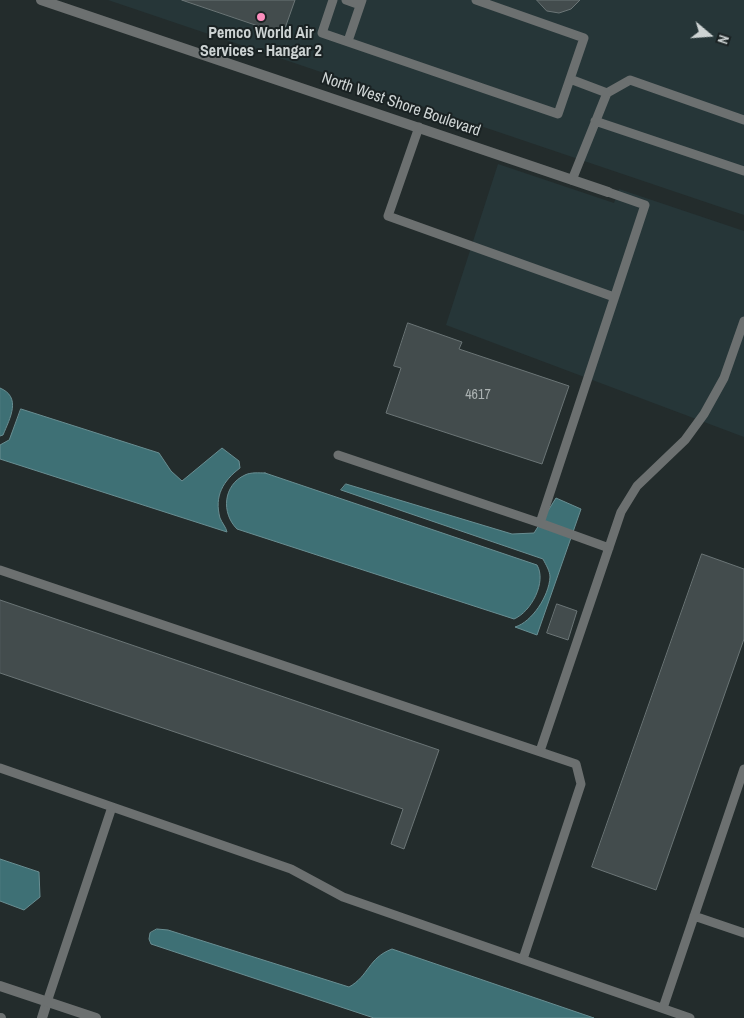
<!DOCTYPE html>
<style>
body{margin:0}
#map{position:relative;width:744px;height:1018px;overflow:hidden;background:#232c2c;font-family:"Archivo Narrow",sans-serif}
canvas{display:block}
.north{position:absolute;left:684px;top:10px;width:50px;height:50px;-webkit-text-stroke:4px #1a2223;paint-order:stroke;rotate:108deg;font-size:14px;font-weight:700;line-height:20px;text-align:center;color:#ced4d4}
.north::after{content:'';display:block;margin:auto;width:18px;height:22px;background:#ced4d4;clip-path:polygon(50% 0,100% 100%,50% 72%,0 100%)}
</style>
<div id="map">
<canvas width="744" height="1018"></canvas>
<div class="north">N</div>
</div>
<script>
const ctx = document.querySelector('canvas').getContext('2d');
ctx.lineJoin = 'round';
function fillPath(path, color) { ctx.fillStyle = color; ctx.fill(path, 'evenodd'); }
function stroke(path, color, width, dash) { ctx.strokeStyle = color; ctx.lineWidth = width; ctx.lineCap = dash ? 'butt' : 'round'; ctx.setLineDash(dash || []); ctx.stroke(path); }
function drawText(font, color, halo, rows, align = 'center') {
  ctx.font = font + ' "Archivo Narrow",sans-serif'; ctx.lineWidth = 4; ctx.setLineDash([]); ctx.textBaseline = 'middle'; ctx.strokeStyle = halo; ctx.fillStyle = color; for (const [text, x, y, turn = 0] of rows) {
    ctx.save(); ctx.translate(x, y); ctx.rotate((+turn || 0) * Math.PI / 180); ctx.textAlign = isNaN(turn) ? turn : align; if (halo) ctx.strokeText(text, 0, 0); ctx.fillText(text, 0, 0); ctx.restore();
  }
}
const built = new Path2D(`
 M108,0H744V215L664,188Z
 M498,164L614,203L619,189L744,231V437L446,325Z`);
const water = new Path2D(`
 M0,388C22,397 10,418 3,435L0,436Z
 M21,409L159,453L171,471L182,481L222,448L239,461L240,468C223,481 214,496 220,518C222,523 226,527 227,532L0,459V445L9,440Z
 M265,473L537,565C547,582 531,612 514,619L237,529C221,513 223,485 245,475C251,472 259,473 265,473Z
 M346,484L512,534L534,533L556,498L581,509L537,635L515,627C532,622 549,596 550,577C550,571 546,565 543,559L341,490Z
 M0,859L39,872L40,897L24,910L0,901Z
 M157,929L168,930L349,987C369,976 368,958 392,949L594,1018H374L151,944L149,939L150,933Z`);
const building = new Path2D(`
 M182,0H295L283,34Z
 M537,0H580L571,9L559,13L547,11Z
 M408,323L462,342L459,349L569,386L542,464L386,413L401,368L394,366Z
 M702,554L744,569V639L656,890L592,867Z
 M0,600L439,750L404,849L391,844L403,809L0,673Z
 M557,604L577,611L568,640L547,633Z`);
const service = new Path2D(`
 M333,0L322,33L558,114L584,38L476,0
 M346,0L360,5
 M348,41L362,0
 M570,79L607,93L572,180
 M607,93L630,80L744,120
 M595,121L744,171
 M419,127L388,216L614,297
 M608,192L645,205L540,523L609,548
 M338,455L540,523
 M0,570L576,764L581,784L523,959
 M540,751L621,512L637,486L685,440L704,414L724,378L744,321
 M0,768L291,869L343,897L690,1018
 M694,916L744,933
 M47,1002L112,807
 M663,1008L744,769`);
const minor = new Path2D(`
 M41,0L608,192
 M42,1018L47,1002`);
const tertiary = new Path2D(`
 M0,986L96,1018
 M0,1018H1`);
const markers = [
 [261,17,5,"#fd8ebe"]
];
const numberNames = [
 ["4617",478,395]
];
const poiNames = [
 ["Pemco World Air",261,34],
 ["Services - Hangar 2",261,52]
];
const streetNames = [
 ["North West Shore Boulevard",401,105,19]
];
fillPath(built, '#263638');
fillPath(water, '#3e7075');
stroke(water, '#698e92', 1);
fillPath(building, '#434c4d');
stroke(building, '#6b7576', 1);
stroke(service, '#6c7070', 9);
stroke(minor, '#6c7070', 10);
stroke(tertiary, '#6c7070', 10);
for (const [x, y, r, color] of markers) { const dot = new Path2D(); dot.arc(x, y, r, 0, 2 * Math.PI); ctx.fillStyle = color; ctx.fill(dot); stroke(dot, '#1a2223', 2); }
drawText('14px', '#abb2b2', null, numberNames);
drawText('bold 16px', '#ced4d4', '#1a2223', poiNames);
drawText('16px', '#ced4d4', '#1a2223', streetNames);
</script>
